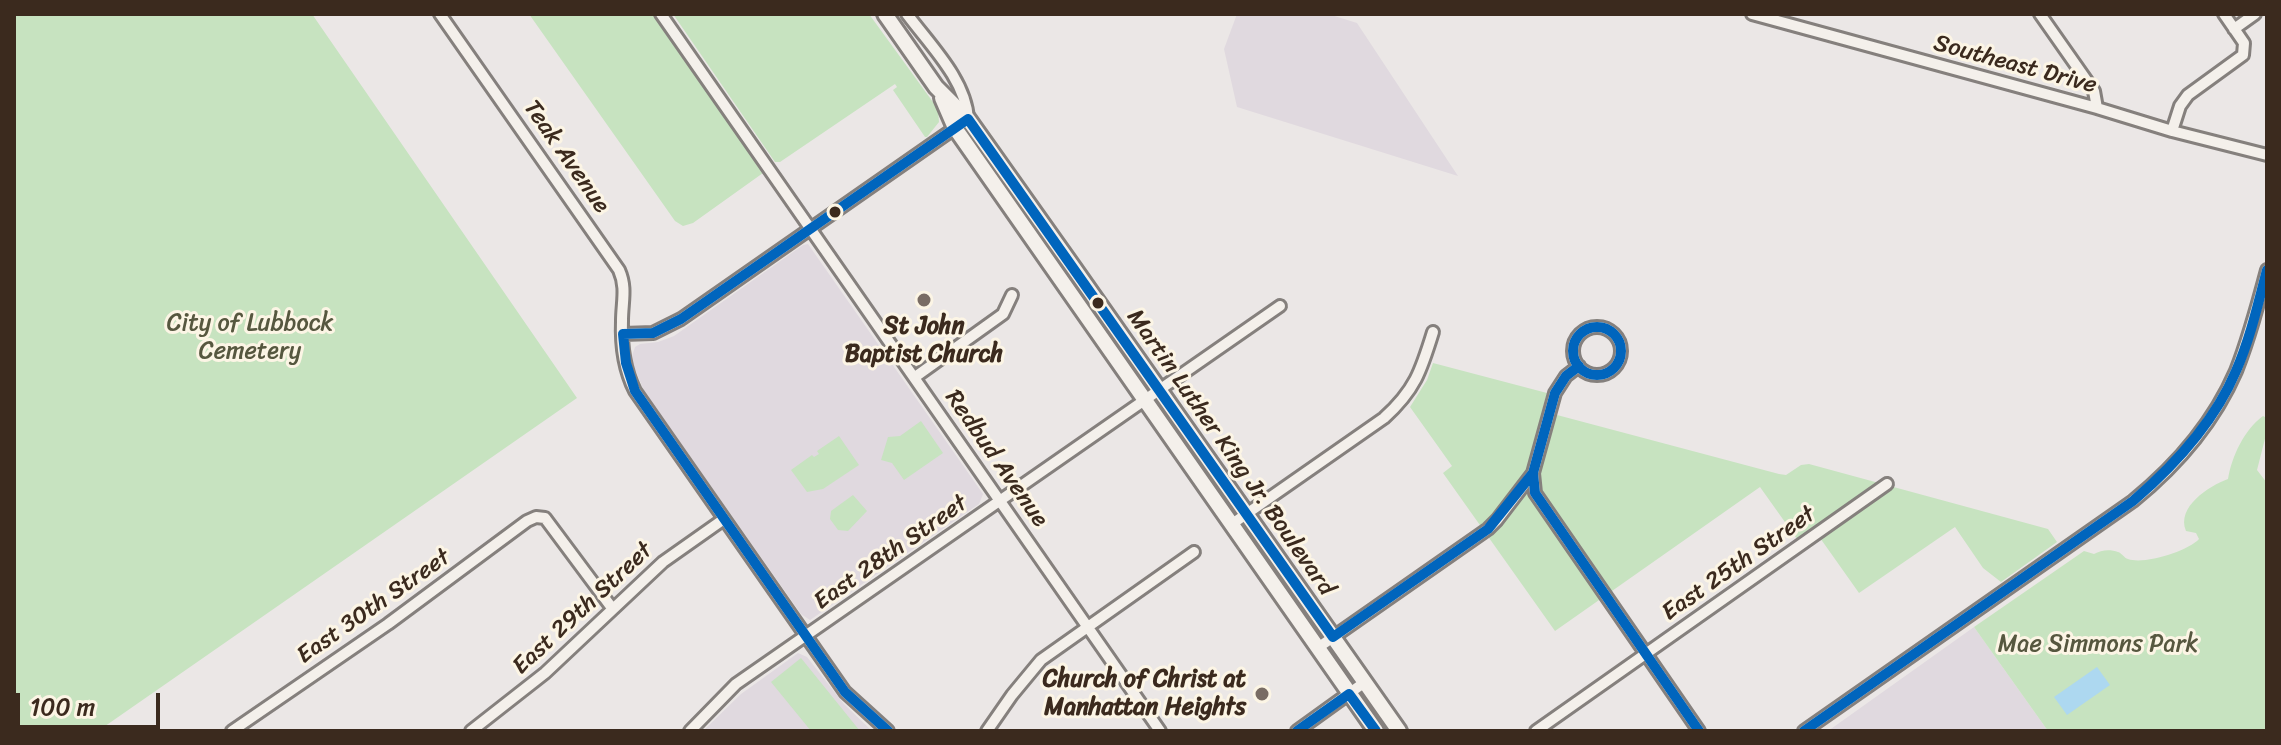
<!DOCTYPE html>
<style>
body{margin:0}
#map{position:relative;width:2281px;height:745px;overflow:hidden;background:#ebe7e6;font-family:Sriracha,sans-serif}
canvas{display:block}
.frame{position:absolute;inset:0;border:16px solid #3b2a1e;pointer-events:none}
.scale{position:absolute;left:16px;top:693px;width:144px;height:36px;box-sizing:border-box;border:4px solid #3b2a1e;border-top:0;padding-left:10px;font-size:24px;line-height:28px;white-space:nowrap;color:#3b2a1e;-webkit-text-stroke:6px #fcf5e5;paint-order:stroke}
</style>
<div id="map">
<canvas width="2281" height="745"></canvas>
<div class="frame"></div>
<div class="scale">100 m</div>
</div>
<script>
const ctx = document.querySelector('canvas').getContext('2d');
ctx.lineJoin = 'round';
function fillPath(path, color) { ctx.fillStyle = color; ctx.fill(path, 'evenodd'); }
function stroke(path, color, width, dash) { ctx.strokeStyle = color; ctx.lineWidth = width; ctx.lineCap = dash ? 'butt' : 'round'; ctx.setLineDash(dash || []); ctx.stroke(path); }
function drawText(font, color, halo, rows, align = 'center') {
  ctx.font = font + ' Sriracha,sans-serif'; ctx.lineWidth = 6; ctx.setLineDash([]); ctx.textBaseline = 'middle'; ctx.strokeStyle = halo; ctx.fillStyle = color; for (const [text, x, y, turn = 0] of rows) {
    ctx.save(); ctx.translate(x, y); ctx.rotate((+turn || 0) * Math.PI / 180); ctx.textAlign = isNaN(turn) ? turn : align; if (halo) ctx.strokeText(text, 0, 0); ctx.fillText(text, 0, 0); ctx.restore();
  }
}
const built = new Path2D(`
 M1237,14H1328L1357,23L1458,176L1237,107L1224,49Z
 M808,244L983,494L979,504L810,620L801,614L644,391L631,359L635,347L640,344L658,342L674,336L803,245Z
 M1974,627L2048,731H1828Z
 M798,653L807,657L844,704L872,731H703L741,694Z`);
const green = new Path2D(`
 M14,14H312L577,398L98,731H14Z
 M529,14H652L763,173L693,223L683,226L675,221Z
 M673,14H869L938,109L939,122L927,137H925L893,90L897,87L895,84L780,162H775Z
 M1433,363L1547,393L1542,411L1779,474L1786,475L1801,465L1809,464L2048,529L2057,542L2001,582L1983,568L1955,527L1859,593L1813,528L1797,539L1760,487L1555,631L1443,473L1452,466L1410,407L1427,380Z
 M2263,416L2267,418V431L2257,470L2267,483V731H2048L1974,627L2084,551L2094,554C2101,550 2110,549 2118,552C2122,553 2124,558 2128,559C2144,565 2188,551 2199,539L2196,533L2186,531C2176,507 2209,486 2228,479C2232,456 2244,430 2263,416Z
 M921,421L943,453L904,480L892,463L881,460L888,437L900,436Z
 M839,436L859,465L823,489L807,492L791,470L812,455L814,457L819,454L817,451Z
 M853,495L867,511L848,531L838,530L830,519L831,511Z
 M801,658L860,731H811L771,682Z`);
const water = new Path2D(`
 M2097,667L2110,685L2067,715L2054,697Z`);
const street = new Path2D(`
 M440,14L619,270C627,288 622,302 622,321C621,345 624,369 635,391L845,692L888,731
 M661,14L1160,731
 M1752,14L2097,108L2172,131L2267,155
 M2040,14L2094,91L2097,108
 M2234,29L2255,14
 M2172,131L2180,106L2188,95L2243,55L2244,43L2224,14
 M1573 351a24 24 0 1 1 48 0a24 24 0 1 1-48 0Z
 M623,334L653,333L681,319L968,119C966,80 930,45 907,14
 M1579,366L1566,376L1555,393L1533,473L1535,493L1699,731
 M915,377L1003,314L1012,295
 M1232,524L1384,418C1415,390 1421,371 1433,332
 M1319,647L1488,529L1497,520L1533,473
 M232,731L388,624L527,521L536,517L545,518L612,608
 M471,731L545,673L663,562L724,519
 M690,731L736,684L1280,306
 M987,731L1012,695L1041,660L1194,552
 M1297,731L1365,682
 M1536,731L1887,484
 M1804,731L2133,501C2176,466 2214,422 2236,371C2249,338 2258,304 2267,270`);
const secondary = new Path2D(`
 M885,14L936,87L968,119L1073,267L1399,731
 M942,98L955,128L1376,731`);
const bus1 = new Path2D(`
 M1573 351a24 24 0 1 1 48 0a24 24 0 1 1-48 0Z
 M1579,366L1566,376L1555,393L1533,473L1535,493L1699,731
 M888,731L845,692L635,391L626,363L623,334L653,333L681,319L968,119L1333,637L1488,529L1533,473
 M1297,731L1349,694L1376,731
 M1804,731L2133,501C2175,465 2214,423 2236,371C2250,339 2258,304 2267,270`);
const markers = [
 [835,212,7,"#3b2a1e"],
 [924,300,8,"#796c64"],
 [1098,303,7,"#3b2a1e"],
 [1262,694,8,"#796c64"]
];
const streetNames = [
 ["Southeast Drive",2015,65,15],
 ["Teak Avenue",566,157,55],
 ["Martin Luther King Jr. Boulevard",1230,453,55],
 ["Redbud Avenue",996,459,55],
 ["East 28th Street",891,553,-35],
 ["East 25th Street",1739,564,-35],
 ["East 30th Street",374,607,-35],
 ["East 29th Street",583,609,-43]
];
const parkNames = [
 ["City of Lubbock",250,324],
 ["Cemetery",250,352],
 ["Mae Simmons Park",2098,645]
];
const poiNames = [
 ["St John",924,327],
 ["Baptist Church",924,355],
 ["Church of Christ at",1246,680,"right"],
 ["Manhattan Heights",1246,708,"right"]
];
fillPath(built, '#e0d9df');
fillPath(green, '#c7e3c0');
fillPath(water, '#add8f0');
stroke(street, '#85807d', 16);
stroke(secondary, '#85807d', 20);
stroke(street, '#f4f0eb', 10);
stroke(secondary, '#f4f0eb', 14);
stroke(bus1, '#0065bd', 10);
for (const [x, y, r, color] of markers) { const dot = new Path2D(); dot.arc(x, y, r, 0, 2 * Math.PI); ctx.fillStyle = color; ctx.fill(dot); stroke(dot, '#fcf5e5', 3); }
drawText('24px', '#3b2a1e', '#fcf5e5', streetNames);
drawText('24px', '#56573f', '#fcf5e5', parkNames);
drawText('bold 24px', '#3b2a1e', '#fcf5e5', poiNames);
</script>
